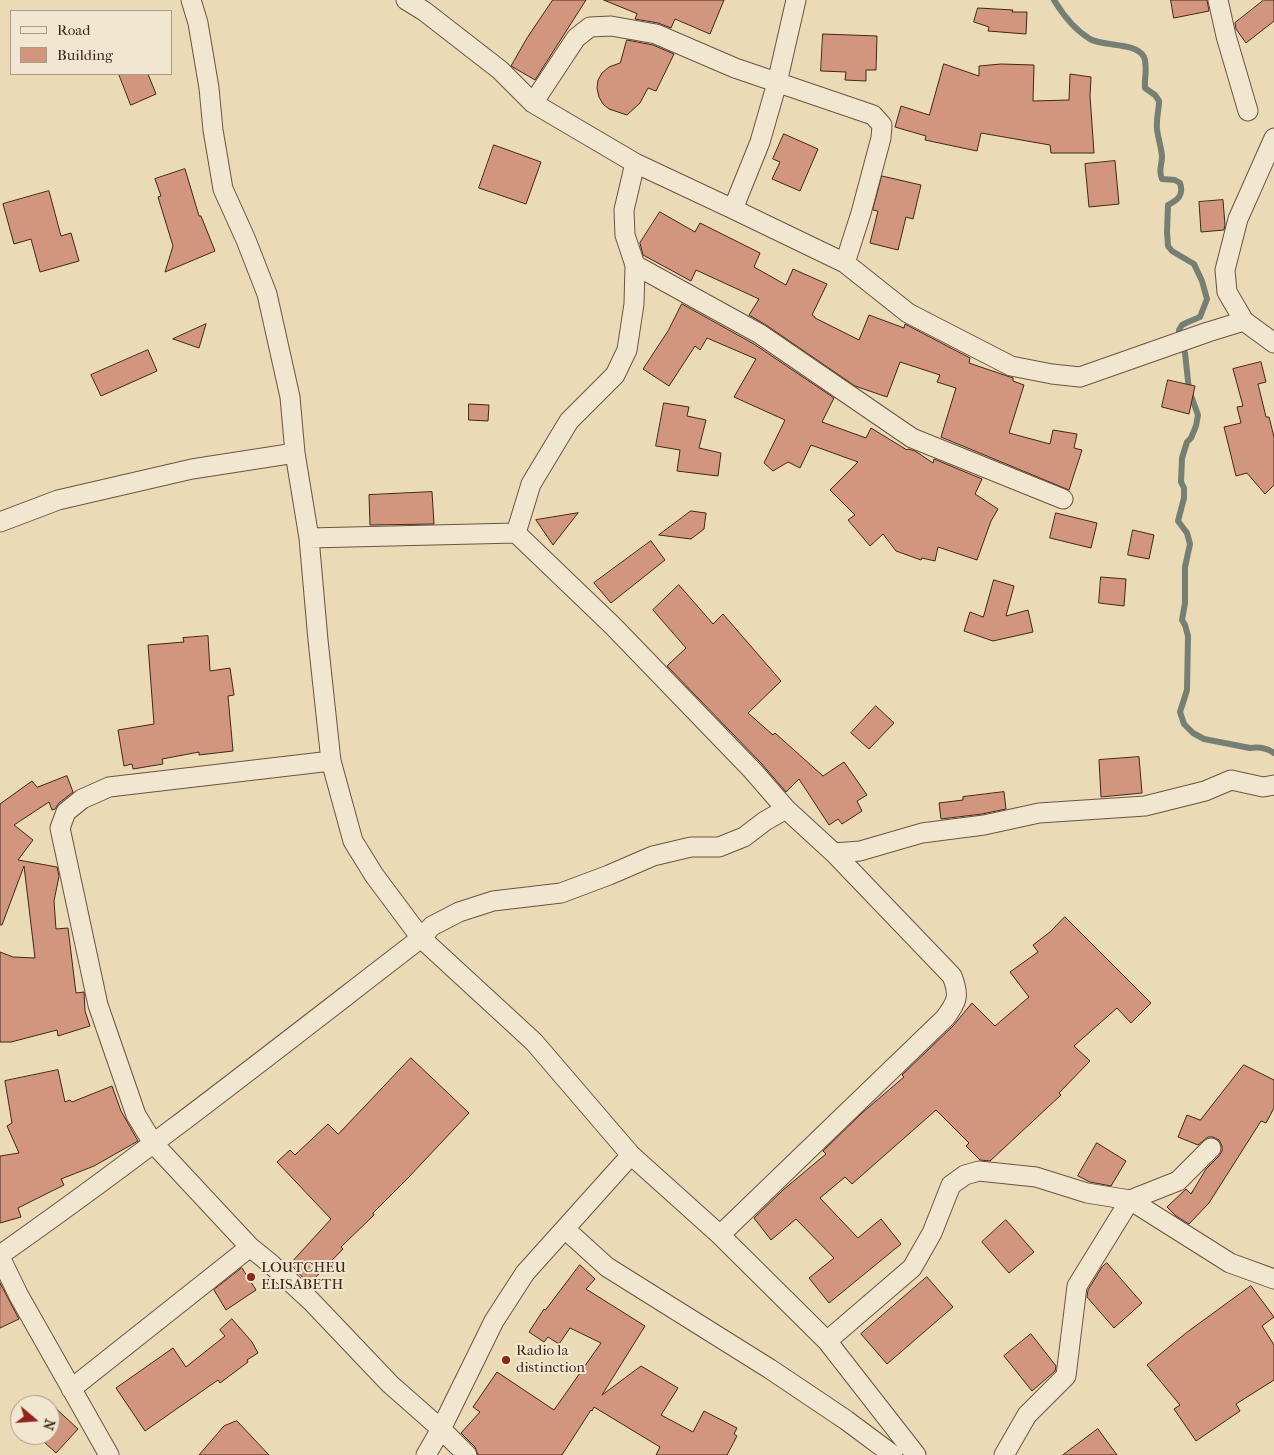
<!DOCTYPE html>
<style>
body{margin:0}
#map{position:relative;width:1274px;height:1455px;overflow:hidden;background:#eadab6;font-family:"IM FELL French Canon",serif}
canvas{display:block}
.legend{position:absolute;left:10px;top:10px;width:162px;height:65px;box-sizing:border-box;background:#f1e7d0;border:1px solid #ab9a86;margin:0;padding:6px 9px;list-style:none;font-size:15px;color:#422618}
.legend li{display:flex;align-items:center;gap:10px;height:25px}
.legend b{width:25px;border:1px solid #ab9a86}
.north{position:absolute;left:10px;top:1395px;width:50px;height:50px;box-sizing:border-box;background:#f1e7d0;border:1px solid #ab9a86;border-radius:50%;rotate:108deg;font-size:14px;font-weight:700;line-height:20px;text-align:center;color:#422618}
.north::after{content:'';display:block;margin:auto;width:18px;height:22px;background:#8f2418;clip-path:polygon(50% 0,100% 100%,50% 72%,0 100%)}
</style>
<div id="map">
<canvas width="1274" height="1455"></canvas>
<ul class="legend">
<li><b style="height:6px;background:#f1e7d0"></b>Road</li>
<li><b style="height:14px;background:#d2967f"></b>Building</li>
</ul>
<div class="north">N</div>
</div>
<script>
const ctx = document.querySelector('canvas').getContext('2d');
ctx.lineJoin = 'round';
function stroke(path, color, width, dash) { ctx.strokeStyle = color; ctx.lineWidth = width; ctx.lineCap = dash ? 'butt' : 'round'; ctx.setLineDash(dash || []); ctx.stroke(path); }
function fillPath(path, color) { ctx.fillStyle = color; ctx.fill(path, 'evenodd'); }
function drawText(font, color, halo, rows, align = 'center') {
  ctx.font = font + ' "IM FELL French Canon",serif'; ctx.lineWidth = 4; ctx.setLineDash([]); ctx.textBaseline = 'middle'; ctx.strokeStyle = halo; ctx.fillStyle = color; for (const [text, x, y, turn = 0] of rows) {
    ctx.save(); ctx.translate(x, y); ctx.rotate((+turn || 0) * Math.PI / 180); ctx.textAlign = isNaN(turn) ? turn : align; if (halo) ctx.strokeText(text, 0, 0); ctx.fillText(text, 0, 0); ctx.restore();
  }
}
const stream = new Path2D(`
 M1054,0C1063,15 1075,30 1090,39C1105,47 1136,42 1144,57C1148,67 1144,78 1145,88L1155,95L1159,101C1159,110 1156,119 1157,129C1158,138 1161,146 1162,156C1162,165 1158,171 1162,179L1175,180L1180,183C1184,195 1178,200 1168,205L1167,232L1168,246L1172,251L1194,264L1202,281L1207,299L1200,317L1188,322L1182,325L1179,330V341L1185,353L1189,390L1198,415L1196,426L1191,438L1187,442L1182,458L1181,482L1184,488V498L1178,521L1187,533L1190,544L1185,567V603L1182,620L1185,625L1188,636L1187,690L1180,712L1184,724L1193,733L1204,739L1250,748C1258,747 1267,748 1274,753`);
const building = new Path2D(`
 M553,0H586L535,80L511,66L527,38Z
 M604,0H724L710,34L675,19L671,28L658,23L635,19L637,14Z
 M1171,0H1207L1209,11L1174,18Z
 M1264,0H1274V21L1246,43L1236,29L1235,23Z
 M978,8L1013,10L1012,12H1027L1026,34L988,31L989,27L974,22Z
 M823,34L877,36L876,70H866V81L845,80L846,72L821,71Z
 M627,40L653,45L674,54L656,91L648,88L640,103L627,115L609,109L603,104L599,97L597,88L598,80L602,73L609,67L620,63Z
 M944,64L979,76V66L1001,64L1034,65L1033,101L1069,100L1070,74L1091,77L1090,96L1094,153H1051L1050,145L981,133L977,151L925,140L926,136L895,127L901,106L929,115Z
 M119,74H148L156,94L131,105Z
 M784,134L818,149L800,191L772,179L780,162L773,159Z
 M494,145L541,162L526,204L479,188Z
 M1115,161L1119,204L1089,207L1085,164Z
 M185,169L199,216H201L215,251L165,272L173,246L158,197L161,196L155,179Z
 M882,176L921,185L913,219L906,217L898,250L870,243L878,211L873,210Z
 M49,191L61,236L71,233L79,261L40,272L31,239L14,244L3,204Z
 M1223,200L1225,225L1224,230L1201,232L1199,202Z
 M660,212L695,232L700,223L760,253L754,267L786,285L793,269L827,284L812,315L815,317V318L859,340L869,315L904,328L905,324L970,358L969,363L1013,378V381L1024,385L1009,433L1050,444L1053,430L1077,434L1074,448L1082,450L1069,490L941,437L956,388L937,382L940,375L900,362L887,397L855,386L766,325L749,315L759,299L696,270L691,281L643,255L640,243Z
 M682,304L754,344L834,398L822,422L866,438L871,428L907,450L908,449L915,451L933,463L934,459L982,479L975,494L998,509L991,521L977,560L938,547L935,561L922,558L921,560L896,551L883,534L870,546L848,520L855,515L830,490L858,462L811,445L800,468L788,462L773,471L764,463L785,420L734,397L756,359L707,338L700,350L695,346L669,386L643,369L668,331Z
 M206,324L199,348L173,339Z
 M148,350L157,371L101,396L91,375Z
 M1261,362L1266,382L1258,384L1266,417H1269L1274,437V485L1265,494L1247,473L1236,476L1224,427L1241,423L1237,407L1243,406L1233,369Z
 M1168,380L1195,386L1189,414L1162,407Z
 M664,403L689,407L687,416L706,420L699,448L721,453L718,476L677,471L680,450L656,446Z
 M469,404L489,405L488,421L469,420Z
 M432,492L434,524L370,525L369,495Z
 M691,511L706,513L704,529L691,539L659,535Z
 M578,513L553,545L536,520Z
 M1056,513L1097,523L1091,548L1050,538Z
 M1133,530L1154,535L1149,559L1128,555Z
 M651,541L665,560L611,603L594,583Z
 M1101,577L1126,579L1124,606L1099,603Z
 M994,580L1014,586L1006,616L1028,610L1033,632L993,641L964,631L970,612L983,617Z
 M679,585L713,624L723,614L781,681L748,713L773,735L775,733L823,776L844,762L867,795L857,801L862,811L842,824L838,819L829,825L799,779L786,792L761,763L667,666L686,648L653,610Z
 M208,636L210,671L230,668L234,695L228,696L233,751L199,755V752L162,759L163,764L133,769L132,764L124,766L118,730L154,724L148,645L184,642L183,638Z
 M876,706L894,723L869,749L851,733Z
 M1139,757L1142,793L1101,797L1099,760Z
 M67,776L73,792L59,803L55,809L52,810L49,802L14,825L33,840L18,860L57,867L59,876L54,901L56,929L68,928L76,993L84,992L85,1011L90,1026L58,1036L57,1030L11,1042H0V952L13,957L35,958L24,866L2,925H0V804L32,781L37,787Z
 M1004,792L1006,809L982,814L941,819L939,803L963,800V797Z
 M1065,917L1151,1003L1131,1023L1117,1008L1074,1046L1090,1061L1059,1093L1061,1095L990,1161L980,1160L966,1146L969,1143L936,1110L852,1184L845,1177L820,1198L858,1238L881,1219L901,1244L829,1303L809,1278L834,1258L796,1219L771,1240L754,1218L783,1190L826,1154L823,1151L862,1113L904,1077L902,1075L953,1026L972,1003L995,1026L1029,997L1010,972L1038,952L1033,945L1050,932Z
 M411,1058L469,1113L408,1178L373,1213L374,1215L341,1247L343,1249L309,1284L290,1264L331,1219L277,1162L290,1150L295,1155L328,1124L338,1134Z
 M1244,1065L1274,1080V1108L1266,1123L1261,1121L1209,1203L1189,1224L1176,1216L1167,1207L1186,1189L1191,1194L1206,1169L1219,1156L1222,1151V1146L1219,1140L1213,1137H1208L1198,1145L1178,1137L1187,1115L1200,1120Z
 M58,1070L65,1102L70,1100L72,1102L112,1086L121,1111L138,1141L94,1166L61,1179L64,1185L18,1208L21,1217L0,1223V1156L19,1153L7,1126L12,1123L5,1081Z
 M1097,1143L1126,1161L1111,1186L1090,1182L1078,1176Z
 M1006,1220L1034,1252L1009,1273L982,1242Z
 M1107,1263L1142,1303L1114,1328L1087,1297L1088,1290L1102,1267Z
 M580,1265L595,1279L586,1289L645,1326L602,1395L641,1366L678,1388L661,1415L693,1432L704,1411L737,1428L734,1434L737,1436L727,1455H656L660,1447L594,1407L592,1411L591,1410L562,1455H478L475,1447L461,1433L480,1412L473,1407L497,1372L554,1410L601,1343L570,1328L559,1344L548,1337L544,1342L529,1332L544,1309L545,1310Z
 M242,1268L256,1290L226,1310L214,1290Z
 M927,1277L953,1307L887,1364L861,1334Z
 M0,1283L19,1319L0,1328Z
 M1251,1286L1274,1317L1262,1326L1274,1345V1380L1236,1404L1240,1411L1196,1441L1174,1409L1180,1405L1147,1365L1186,1333Z
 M232,1319L252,1342L258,1353L247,1360L248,1362L220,1383L218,1380L145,1431L116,1388L173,1348L186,1367L225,1336L220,1330Z
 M1031,1334L1056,1366L1055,1371L1032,1391L1004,1356Z
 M50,1403L78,1429L56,1453L43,1441L48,1435H50Z
 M237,1421L269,1455H199L224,1426Z
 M1098,1429L1117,1455H1063Z`);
const street = new Path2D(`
 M191,0L198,23L209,88L213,130L223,189L246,240L267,294L290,397L295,453L309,538L318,640L331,761L353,841L374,875L421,938L534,1042L631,1155L720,1235L827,1341L916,1455
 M406,0L424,11L500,70L533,103L635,163L733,209L845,263L908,313L1011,366L1052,374L1080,377L1208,332L1244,321
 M1218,0L1226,36L1248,111
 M533,103L576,38L590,27L611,26L656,34L735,68L873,115L882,125L881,138L861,213L845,263
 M1274,138L1238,219L1225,270L1227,292L1244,321L1274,343
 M733,209L760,142L777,83L796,0
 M635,265L760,334L912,438L1063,499
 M0,522L58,500L192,469L295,453
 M516,533L613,626L753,771L786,809L834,853L952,976C960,996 957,1002 945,1018L720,1235
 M309,538L516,533L531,484L569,421L615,375L627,350L634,304L635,265L625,235L624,210L635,163
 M331,761L109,787L82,799L66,812L60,828L98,1005L136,1115L153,1143L250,1247L271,1264L311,1301L390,1384L441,1429L467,1455
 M834,853L860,851L922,833L984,825L1039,813L1145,806L1205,791L1231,780L1263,787L1274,785
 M565,1229L607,1267L770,1369L846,1420L893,1455
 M0,1255C144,1154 282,1045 421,938L432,926L459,912L493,901L561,893L609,875L653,856L691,847H719L744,837L765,821L786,809
 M0,1257L19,1296L109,1455
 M827,1341L912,1268L932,1233L951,1185L965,1175L979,1171L1036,1177L1087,1193L1130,1200L1230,1263L1274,1279
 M71,1389L250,1247
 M426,1455L441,1429L494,1321L525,1273L631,1155
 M1004,1455L1027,1415L1066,1376L1077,1286L1130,1200L1178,1181L1211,1148`);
const markers = [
 [251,1277,5,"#8f2418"],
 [506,1360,5,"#8f2418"]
];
const poiNames = [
 ["LOUTCHEU",261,1268],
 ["ELISABETH",261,1285],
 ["Radio la",516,1351],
 ["distinction",516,1368]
];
stroke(stream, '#767f73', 6);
fillPath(building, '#d2967f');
stroke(building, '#422618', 1);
stroke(street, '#6c5340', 21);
stroke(street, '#f1e7d0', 19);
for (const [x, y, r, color] of markers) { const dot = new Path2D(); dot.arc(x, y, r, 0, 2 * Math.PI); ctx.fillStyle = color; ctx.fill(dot); stroke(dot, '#f1e7d0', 2); }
drawText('15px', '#422618', '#f1e7d0', poiNames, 'left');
</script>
